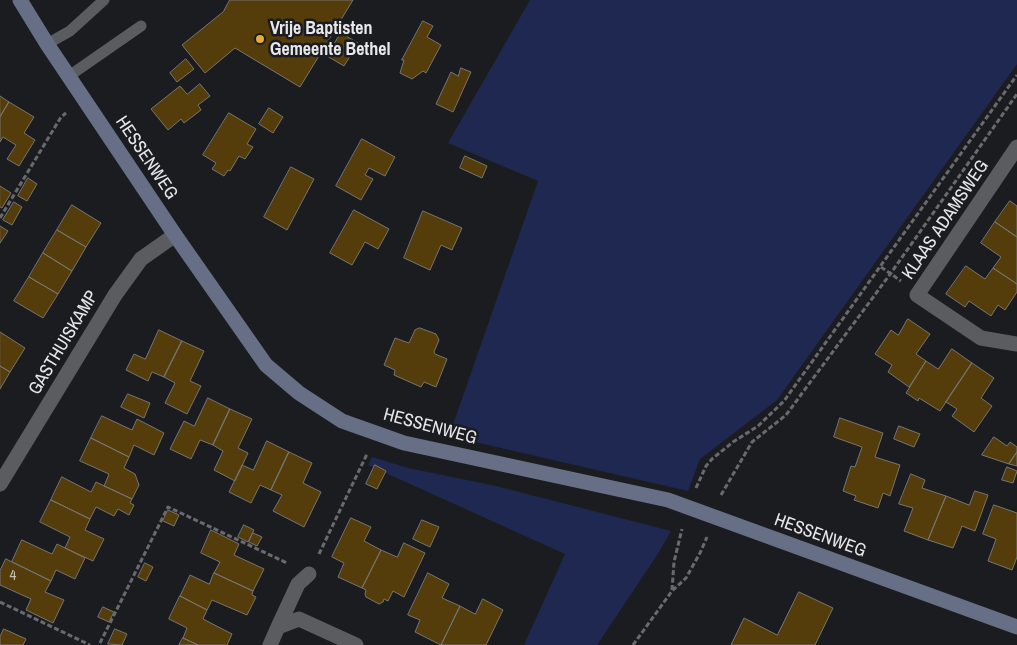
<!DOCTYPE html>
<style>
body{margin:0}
canvas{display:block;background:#1b1c20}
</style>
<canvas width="1017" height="645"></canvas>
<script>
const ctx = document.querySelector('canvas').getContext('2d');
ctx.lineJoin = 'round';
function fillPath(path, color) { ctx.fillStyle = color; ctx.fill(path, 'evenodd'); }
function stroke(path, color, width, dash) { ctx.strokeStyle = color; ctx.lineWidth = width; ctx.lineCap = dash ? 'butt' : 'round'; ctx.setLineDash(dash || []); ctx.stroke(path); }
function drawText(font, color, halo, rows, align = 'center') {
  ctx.font = font + ' "Archivo Narrow",sans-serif'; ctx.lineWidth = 5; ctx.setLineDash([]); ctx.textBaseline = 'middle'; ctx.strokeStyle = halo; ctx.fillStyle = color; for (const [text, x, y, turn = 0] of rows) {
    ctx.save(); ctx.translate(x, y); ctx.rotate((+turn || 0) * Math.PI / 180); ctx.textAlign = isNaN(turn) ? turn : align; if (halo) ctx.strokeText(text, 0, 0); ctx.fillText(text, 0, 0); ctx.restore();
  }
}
const green = new Path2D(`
 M530,0H1017V64L777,400L700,459L688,491L449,436L538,181L448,143Z
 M372,457L408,468L496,486L671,531L659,552L597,645H524L565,554L368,465Z`);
const building = new Path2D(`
 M230,0H353L300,87L235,48L205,73L182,45L223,12Z
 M423,21L433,26L427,37L441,45L426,73L423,71L412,79L400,73L404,60H402Z
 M341,33L358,43L344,66L327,56Z
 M186,59L194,69L177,82L170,73Z
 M461,68L471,72L453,112L436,104L451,72L458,76Z
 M200,84L210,96L198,105L201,110L184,123L181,119L168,130L151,109L180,86L187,94Z
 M0,96L9,102L0,117Z
 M9,102L34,117L24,133L35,140L19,166L7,159L16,145L3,137L0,142V117Z
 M269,108L283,117L273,133L259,124Z
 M229,113L256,129L247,144L253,147L245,159L239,156L230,171L228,170L224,176L212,169L216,163L203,155Z
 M362,139L395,157L385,176L369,168L365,175L373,179L361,200L336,186Z
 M465,156L487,166L482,178L460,168Z
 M291,167L314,179L287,230L264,217Z
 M28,178L37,184L27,201L18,196Z
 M0,186L11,193L2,208L0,207Z
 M1010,201L1017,206V237L995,222Z
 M14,202L22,207L12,225L3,220Z
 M72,205L101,223L86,247L57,230Z
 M354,210L389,229L378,249L365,242L352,265L330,253Z
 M423,211L462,228L452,250L441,245L430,270L404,258Z
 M995,222L1017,237V284L993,268L1001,257L981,243Z
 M0,226L8,231L0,243Z
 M57,230L86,247L72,271L43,253Z
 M43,253L72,271L58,294L29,277Z
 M966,266L985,279L993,268L1017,284V292L1005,310L998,305L991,316L969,301L965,307L946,294Z
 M29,277L58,294L43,318L14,301Z
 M908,319L930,334L916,354L926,361L909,387L888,372L892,365L875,354L891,330L898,335Z
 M420,328L436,334L439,340L434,352L435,354L447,359L436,387L424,382L421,387L394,375L395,370L384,365L395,338L409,343L415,330Z
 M159,330L182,341L164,377L152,372L148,381L126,370L134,354L145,359Z
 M0,332L25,348L10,372L0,366Z
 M182,341L204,351L190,381L201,386L187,414L165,403L175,383L164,377Z
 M952,349L972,363L940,411L919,398L918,401L906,393L926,361L938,369Z
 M972,363L994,378L981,398L992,406L974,432L952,416L957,409L946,402Z
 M0,366L10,372L0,389Z
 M128,394L150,403L144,418L121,407Z
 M208,398L230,409L213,445L200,440L191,459L170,449L184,421L194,426Z
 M230,409L252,419L238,448L248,453L235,481L214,470L223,451L213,445Z
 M102,416L132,430L137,419L164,433L154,455L134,445L129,457L91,438Z
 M840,418L883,433L875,457L900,465L890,496L883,493L878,508L854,500L856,496L843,491L851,466L855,467L862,447L834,437Z
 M899,426L920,434L914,447L894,439Z
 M994,437L1007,446L1010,442L1017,447V452L1009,464L982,455Z
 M91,438L129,457L124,468L135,474L139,485L132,499L104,486L109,474L80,461Z
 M267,441L289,452L271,490L260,485L251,503L229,492L242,465L253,470Z
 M289,452L312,463L303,483L321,492L304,527L273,511L282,495L271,490Z
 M1017,452V466L1009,464Z
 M375,465L386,471L377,489L366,484Z
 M1007,467L1017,471L1013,483L1002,480Z
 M911,474L925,480L922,488L946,496L928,540L904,531L913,508L899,504Z
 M62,477L91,492L96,482L132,499L130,503L134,505L129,515L118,509L114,516L96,507L90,519L51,500Z
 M975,491L988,495L975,531L962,526L953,548L928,540L946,496L969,505Z
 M51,500L90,519L85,530L104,539L93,561L65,548L70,537L40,522Z
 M994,505L1017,513V557L1012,570L988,561L996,539L983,534Z
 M168,510L179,515L174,526L163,521Z
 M351,518L371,527L364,541L381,550L362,588L338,577L344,563L332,557Z
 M422,520L439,527L430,547L413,539Z
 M244,525L254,530L248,542L238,537Z
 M211,530L239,544L234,555L264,569L253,591L214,573L220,562L201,553Z
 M253,533L262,537L257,546L249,542Z
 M22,540L52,554L57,544L85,558L75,579L56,570L51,581L12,562Z
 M404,543L425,553L404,597L393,591L388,601L384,599L383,602L379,604L366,597L365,594L366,590L362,588L381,550L397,557Z
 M6,559L51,581L45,592L64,600L53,623L26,610L31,599L0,585V571Z
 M145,563L153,567L146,581L138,577Z
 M214,573L253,591L252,595L256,597L247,615L212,600L207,610L180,596L190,575L209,584Z
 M428,573L449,584L442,598L460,606L441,645L415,632L420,620L408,615Z
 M799,592L833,608L815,645H731L744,618L777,635Z
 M180,596L207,610L203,619L232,634L227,645H198L183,638L187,628L169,619Z
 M483,599L503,610L486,645H441L460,606L475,614Z
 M103,607L114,612L109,622L98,617Z
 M4,629L26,639L23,645H0V637Z
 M115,629L127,634L122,645L108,644Z
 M183,638L198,645H179Z`);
const path = new Path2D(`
 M0,218L61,117L66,113
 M881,267L901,281
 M696,488L706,466L712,459L733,442L758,426L784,401L1017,75
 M721,495L752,442L786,415L891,273L1017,94
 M319,554L367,454
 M672,590L674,562L682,529
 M0,602L90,645
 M100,643L168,507L287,563
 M633,645L672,591L686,578L700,553L707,537`);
const service = new Path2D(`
 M47,44L70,31L104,0
 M69,76L141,26`);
const minor = new Path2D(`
 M1017,147L917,295L981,338L1017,344
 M0,484L115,295L141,259L175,235
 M278,627L298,584L309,574
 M270,645L278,627L299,619L356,645`);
const secondary = new Path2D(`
 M20,0L47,44L175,235L266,365L299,393L342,421L404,443L668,500L1017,627`);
const markers = [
 [260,39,5,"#e6ad36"]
];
const numberNames = [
 ["4",13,576]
];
const poiNames = [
 ["Vrije Baptisten",270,29],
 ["Gemeente Bethel",270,50]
];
const streetNames = [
 ["HESSENWEG",146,158,56],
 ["KLAAS ADAMSWEG",946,220,-56],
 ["GASTHUISKAMP",64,343,-59],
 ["HESSENWEG",430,427,15],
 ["HESSENWEG",820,536,20]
];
fillPath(green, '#1e2850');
fillPath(building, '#553d0b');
stroke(building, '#777570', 1);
stroke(path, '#6a6a6e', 3, [5, 2.5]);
stroke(service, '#5a5c60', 11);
stroke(minor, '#5a5c60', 15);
stroke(secondary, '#676f86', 15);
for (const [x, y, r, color] of markers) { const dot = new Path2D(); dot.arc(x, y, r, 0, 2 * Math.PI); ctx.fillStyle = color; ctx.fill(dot); stroke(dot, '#1b1c20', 2); }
drawText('15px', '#c3bdb3', null, numberNames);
drawText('bold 18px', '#e8e8eb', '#1b1c20', poiNames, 'left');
drawText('18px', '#e8e8eb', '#1b1c20', streetNames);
</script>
